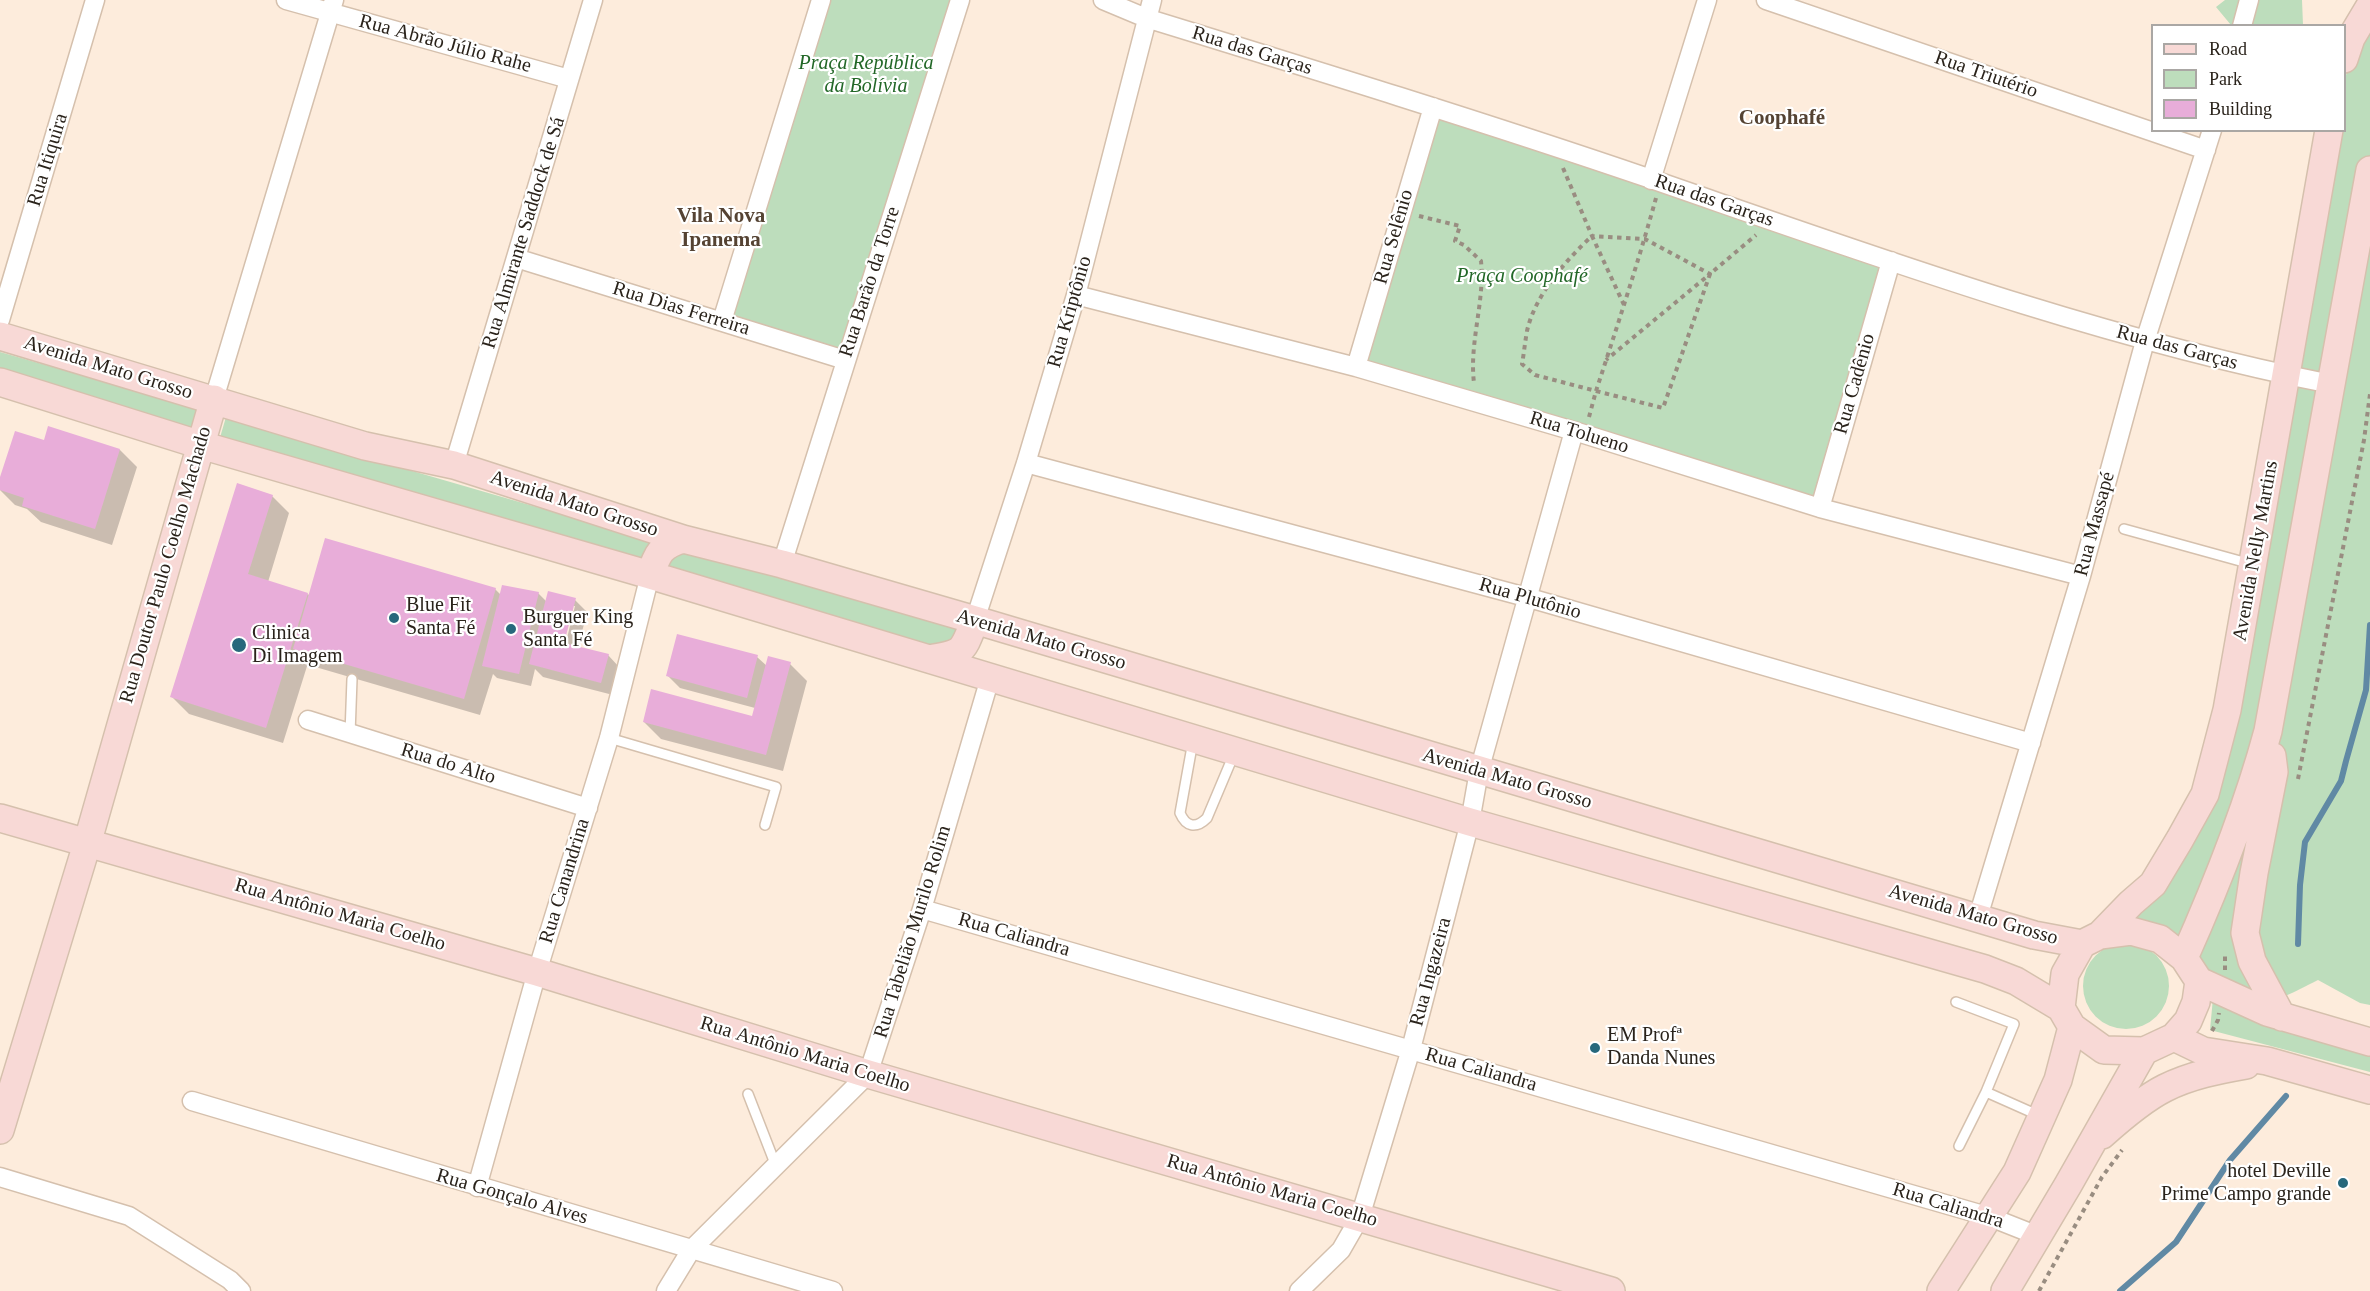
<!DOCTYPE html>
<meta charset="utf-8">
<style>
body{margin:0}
#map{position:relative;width:2370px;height:1291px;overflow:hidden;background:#fdecdc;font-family:"Times New Roman",serif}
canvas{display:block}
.legend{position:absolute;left:2151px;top:24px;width:195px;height:108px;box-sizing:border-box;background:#fff;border:2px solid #aaa7a4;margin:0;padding:8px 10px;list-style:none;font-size:18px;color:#2a231b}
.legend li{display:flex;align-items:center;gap:12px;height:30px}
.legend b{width:30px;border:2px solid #aaa7a4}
</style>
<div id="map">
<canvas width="2370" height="1291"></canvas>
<ul class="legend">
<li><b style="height:8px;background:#f8d9d6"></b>Road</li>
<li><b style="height:16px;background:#bdddbc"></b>Park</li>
<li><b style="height:16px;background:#e8add9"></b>Building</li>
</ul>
</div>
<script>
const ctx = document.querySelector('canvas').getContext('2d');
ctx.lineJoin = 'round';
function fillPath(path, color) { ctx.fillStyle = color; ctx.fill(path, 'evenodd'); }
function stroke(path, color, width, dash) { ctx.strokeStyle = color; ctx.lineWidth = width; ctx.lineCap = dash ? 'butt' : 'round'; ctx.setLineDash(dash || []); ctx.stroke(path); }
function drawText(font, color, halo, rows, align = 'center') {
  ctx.font = font + ' "Times New Roman",serif'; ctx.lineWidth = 4.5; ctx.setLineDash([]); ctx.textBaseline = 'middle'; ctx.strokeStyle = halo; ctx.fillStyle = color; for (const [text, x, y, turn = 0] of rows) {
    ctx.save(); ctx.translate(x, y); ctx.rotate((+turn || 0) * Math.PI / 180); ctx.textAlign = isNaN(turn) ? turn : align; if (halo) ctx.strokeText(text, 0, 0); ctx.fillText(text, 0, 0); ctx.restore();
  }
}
const green = new Path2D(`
 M821,0H960L845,360L722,321Z
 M2225,0H2302L2303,25H2231L2216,7Z
 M2370,12V1005L2360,1003L2318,980C2276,1001 2269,1008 2222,994C2192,947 2184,928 2124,918L2189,841L2335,131L2344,130L2345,79L2354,45Z
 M1433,107L1891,261L1820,508L1356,367Z
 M0,352L221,415L214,441L0,375Z
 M226,417L975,634L966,663L219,441Z
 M2083 986a43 43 0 1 1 86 0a43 43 0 1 1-86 0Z
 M2213,998L2370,1048V1072L2210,1030Z`);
const shadow = new Path2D(`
 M49,428L120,450L137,467L112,545L41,522L27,509L15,505L0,490V482L45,442Z
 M272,496L289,513L268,582L310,595L495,589L501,595L538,593L547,602L575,600L587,612L578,648L608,655L620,668L613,695L543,677L535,669L531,686L497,678L493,674L480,715L312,666L308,663L283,743L189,714L172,697ZM572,606H575L564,650L561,649Z
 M757,657L767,666L790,664L807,681L783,771L661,739L644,722L753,718L755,708L680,688L668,676Z`);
const stream = new Path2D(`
 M2298,944L2300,885L2305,842L2341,781L2346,761L2366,690L2370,625
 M2120,1291L2176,1242L2230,1160L2286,1096`);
const building = new Path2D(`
 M48,426L120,449L95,529L22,506L24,498L0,490V477L15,431L44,440Z
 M237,483L273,495L248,574L308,593L266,728L170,697Z
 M325,538L496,588L464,699L293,649Z
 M502,585L539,592L519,674L482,666Z
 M548,591L576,598L564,643L609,654L601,683L529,664Z
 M677,634L758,655L747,698L666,676Z
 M768,656L791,662L766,755L643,722L651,689L752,716Z`);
const path = new Path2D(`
 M1563,168L1592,236L1645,239L1710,274L1606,360
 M1419,216L1460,226L1455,241L1464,245L1481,261C1485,302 1469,342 1474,383
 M1624,305L1592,236C1566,260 1535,295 1527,331C1525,342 1524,353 1522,364L1535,375L1596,391C1617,327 1638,263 1656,198
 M1589,417L1596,391L1663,408L1710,274L1756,235
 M2298,779L2364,440L2370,394
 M2225,970V953
 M2212,1031L2218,1020L2219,1013
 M2039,1291L2102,1177L2122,1150`);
const lane = new Path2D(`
 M2124,529L2251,564
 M350,734L352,679
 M609,738L776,787L765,825
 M1193,741L1180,813C1186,827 1196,829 1207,818L1234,754
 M1956,1002L2014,1024L1986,1092L2040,1116
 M748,1094L776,1166
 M1959,1146L1986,1092`);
const street = new Path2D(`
 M286,0L569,79
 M1103,0L1146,18C1315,70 1484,122 1651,179C1874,256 2099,338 2331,384
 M1766,0L2206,150
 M2242,26L2249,0
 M1651,180L1707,0
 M516,258L845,360
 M1076,295L1356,367L1584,434L1820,508L2081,576
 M0,320L95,0
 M722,321L821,0
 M1356,367L1433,107
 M214,399L334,0
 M1026,463L1526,597L2031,743
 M454,465L593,0
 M1820,508L1891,261
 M782,564L960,0
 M975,620L1026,463L1076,295L1152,0
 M308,720L588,808
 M922,909L1990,1217L2038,1236
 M1978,917L2081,576L2145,341L2212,130
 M192,1101L833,1291
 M0,1177L129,1216L230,1280L241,1291
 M477,1187L537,972L609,738L650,575
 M666,1291L691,1250L868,1074L922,909L990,678
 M1299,1291L1341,1250L1360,1217L1411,1049L1470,822L1479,771L1574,431`);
const secondary = new Path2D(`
 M2344,59L2351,38L2370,6
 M0,336L365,446L454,465L683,539L782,564L975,620L2034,935L2082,944
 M0,382L201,445L650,575L1470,822L1985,969L2016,981L2061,1008
 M650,575C658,553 660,546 683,539
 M929,659C964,653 962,653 975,620
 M2272,756L2274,772L2254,873L2245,933L2252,961L2282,1017
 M0,818L537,972L868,1074L1611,1291
 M2131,931L2160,939L2184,958L2199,981L2196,1002L2188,1021L2174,1037L2144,1051L2104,1050L2072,1027L2061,1008L2065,974L2082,944L2100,935Z
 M2100,935L2131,903L2153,884L2180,839L2205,794L2227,710L2329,130
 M2184,958C2217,884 2247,809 2268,731L2370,170
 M2199,981L2267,1012L2370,1042
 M2174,1037L2203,1051L2267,1061L2370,1090
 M0,1130L87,844L214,399
 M2102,1135C2121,1118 2143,1099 2165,1088C2191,1075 2218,1070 2246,1065
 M1941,1291L2017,1172L2058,1080L2072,1027
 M2005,1291L2068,1185L2144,1051`);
const markers = [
 [394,618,6,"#27687c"],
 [511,629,6,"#27687c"],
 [239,645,8,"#27687c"],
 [1595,1048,6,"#27687c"],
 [2343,1183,6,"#27687c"]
];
const streetNames = [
 ["Rua Abrão Júlio Rahe",445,44,15],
 ["Rua das Garças",1252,51,17],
 ["Rua Triutério",1986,75,19],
 ["Rua Itiquira",48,160,-73],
 ["Rua das Garças",1714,201,19],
 ["Rua Almirante Saddock de Sá",524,233,-73],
 ["Rua Selênio",1394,237,-74],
 ["Rua Barão da Torre",870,282,-72],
 ["Rua Dias Ferreira",681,309,17],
 ["Rua Kriptônio",1070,312,-74],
 ["Rua das Garças",2177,348,15],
 ["Avenida Mato Grosso",108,368,17],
 ["Rua Cadênio",1855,384,-74],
 ["Rua Tolueno",1579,433,17],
 ["Avenida Mato Grosso",574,504,18],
 ["Rua Massapé",2095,524,-75],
 ["Avenida Nelly Martins",2256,551,-80],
 ["Rua Doutor Paulo Coelho Machado",166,565,-74],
 ["Rua Plutônio",1530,599,16],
 ["Avenida Mato Grosso",1041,640,16],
 ["Rua do Alto",448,764,17],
 ["Avenida Mato Grosso",1507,779,16],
 ["Rua Canandrina",565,881,-73],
 ["Rua Antônio Maria Coelho",340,915,16],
 ["Avenida Mato Grosso",1973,915,16],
 ["Rua Tabelião Murilo Rolim",913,932,-73],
 ["Rua Caliandra",1014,935,16],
 ["Rua Ingazeira",1431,972,-75],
 ["Rua Antônio Maria Coelho",805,1055,17],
 ["Rua Caliandra",1481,1070,16],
 ["Rua Antônio Maria Coelho",1272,1191,16],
 ["Rua Gonçalo Alves",512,1197,16],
 ["Rua Caliandra",1948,1206,17]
];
const parkNames = [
 ["Praça República",866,64],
 ["da Bolívia",866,87],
 ["Praça Coophafé",1522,277]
];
const poiNames = [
 ["Blue Fit",406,606],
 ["Santa Fé",406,629],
 ["Burguer King",523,618],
 ["Santa Fé",523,641],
 ["Clinica",252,634],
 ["Di Imagem",252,657],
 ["EM Profª",1607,1036],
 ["Danda Nunes",1607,1059],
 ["hotel Deville",2331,1172,"right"],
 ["Prime Campo grande",2331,1195,"right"]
];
const neighbourhoodNames = [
 ["Coophafé",1782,119],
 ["Vila Nova",721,217],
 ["Ipanema",721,241]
];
fillPath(green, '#bdddbc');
fillPath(shadow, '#0003');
stroke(stream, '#6089a4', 6);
fillPath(building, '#e8add9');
stroke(lane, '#d5c0ad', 12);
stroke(street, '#d5c0ad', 21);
stroke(secondary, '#d5c0ad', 30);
stroke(path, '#998d81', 4, [4.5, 4.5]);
stroke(lane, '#fff', 9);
stroke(street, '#fff', 18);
stroke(secondary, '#f8d9d6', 27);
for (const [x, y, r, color] of markers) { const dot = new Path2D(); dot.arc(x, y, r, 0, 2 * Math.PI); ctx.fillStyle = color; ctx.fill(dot); stroke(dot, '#fff', 2); }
drawText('20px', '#2a231b', '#fff', streetNames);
drawText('italic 20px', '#226727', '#fff', parkNames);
drawText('20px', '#2a231b', '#fff', poiNames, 'left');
drawText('bold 21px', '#554333', '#fff', neighbourhoodNames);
</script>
